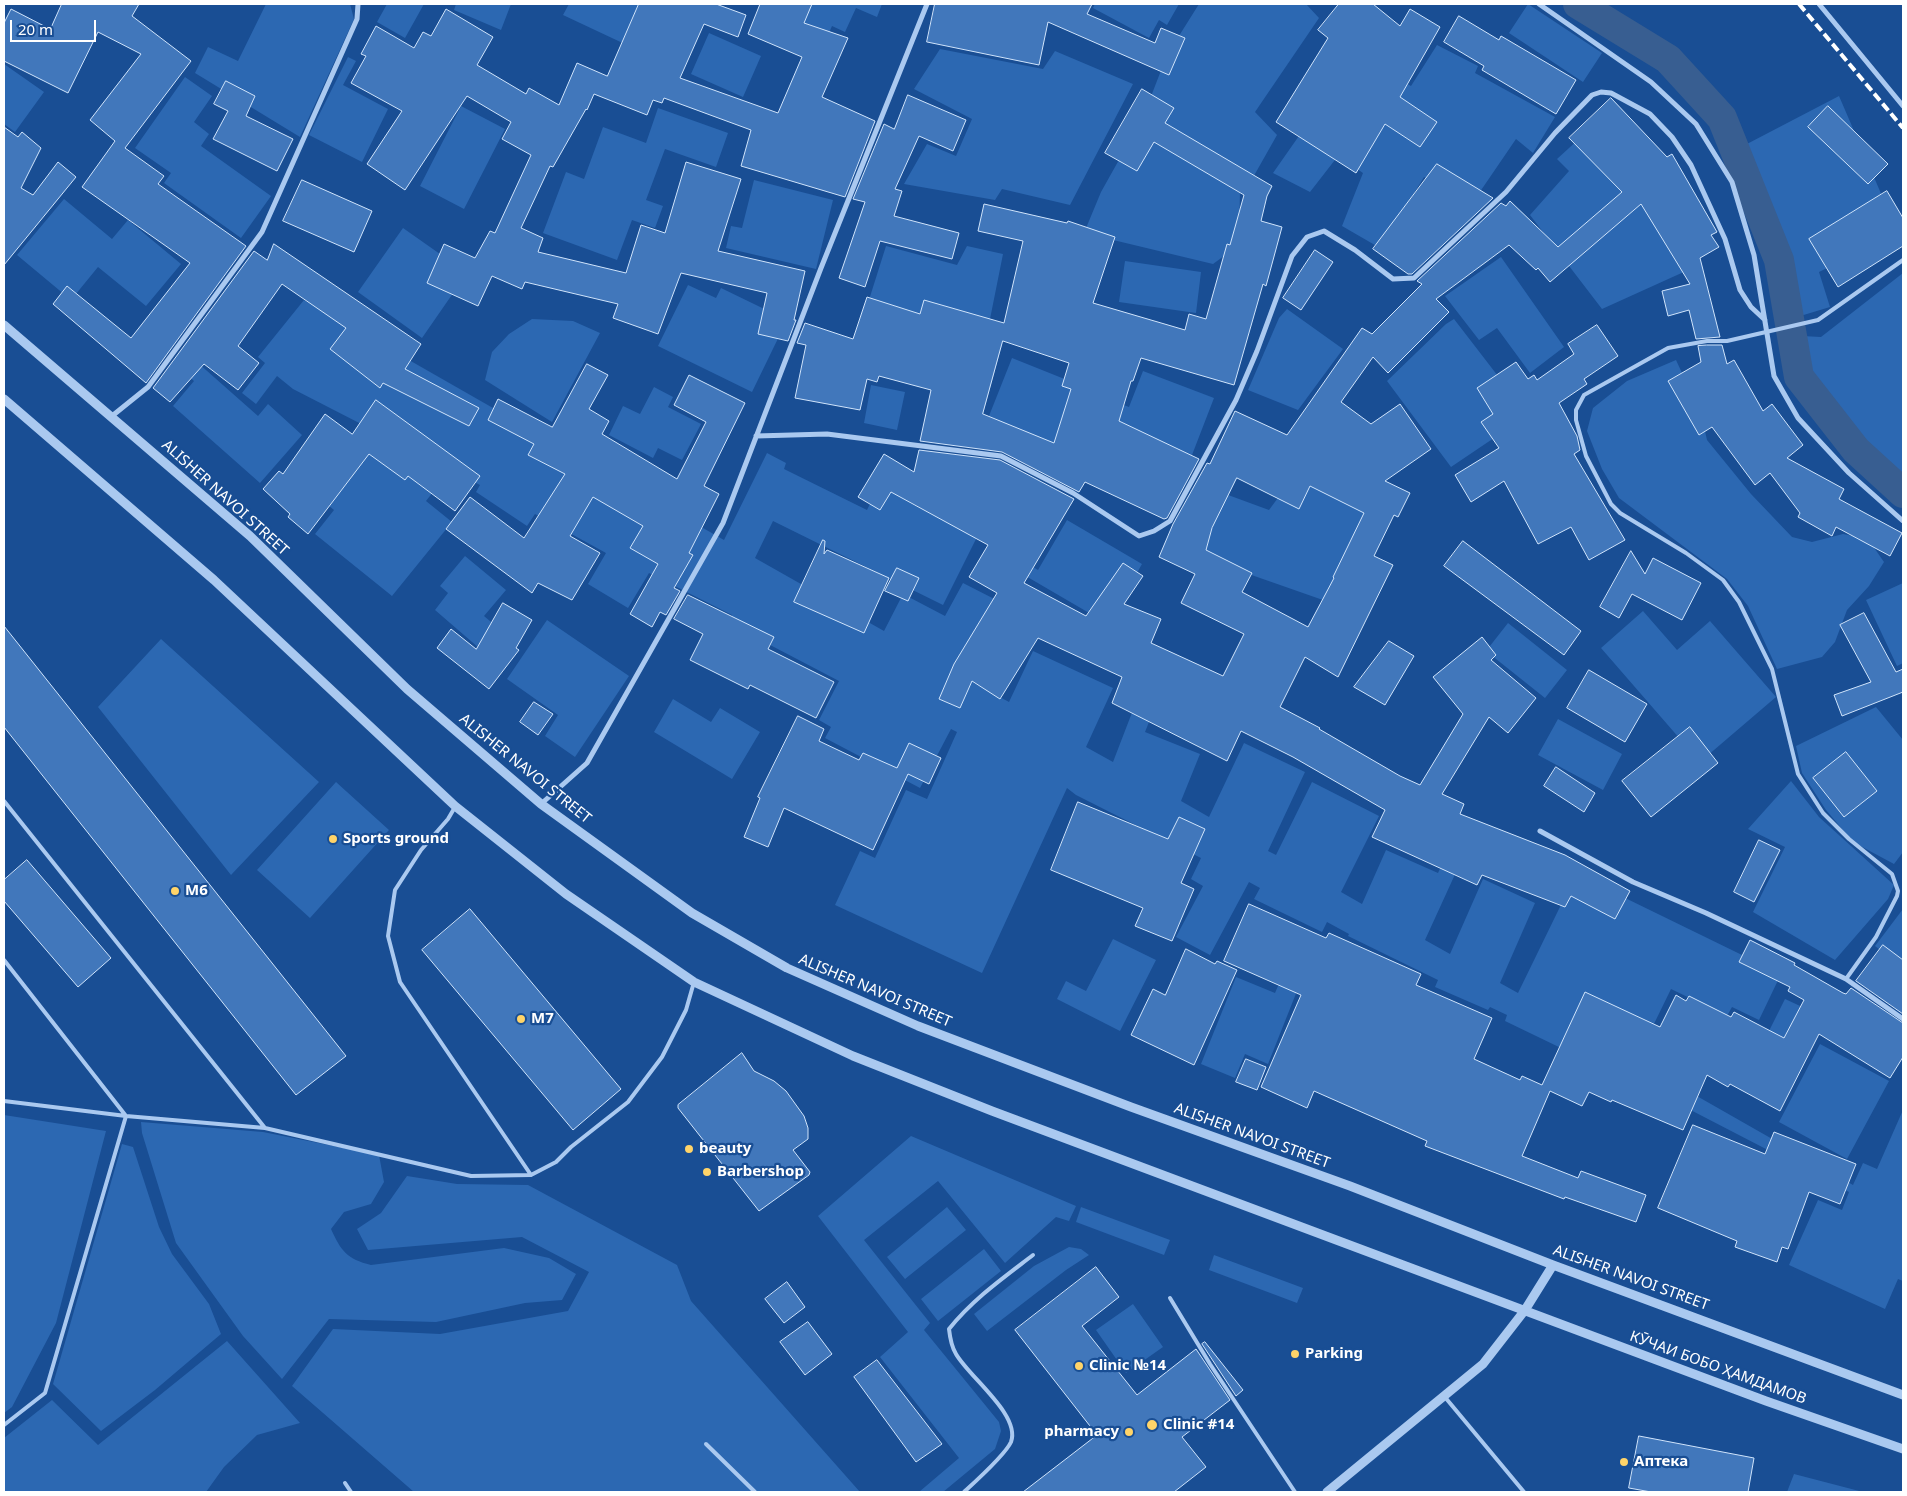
<!DOCTYPE html>
<meta charset="utf-8">
<style>
body{margin:0}
#map{position:relative;width:1907px;height:1496px;overflow:hidden;background:#194e94;font-family:"Noto Sans",sans-serif}
canvas{display:block}
.frame{position:absolute;inset:0;border:5px solid #fff;pointer-events:none}
.scale{position:absolute;left:10px;top:20px;width:86px;height:22px;box-sizing:border-box;border:2px solid #fff;border-top:0;padding-left:6px;font-size:15px;line-height:18px;white-space:nowrap;color:#fff;-webkit-text-stroke:4px #194e94;paint-order:stroke}
</style>
<div id="map">
<canvas width="1907" height="1496"></canvas>
<div class="frame"></div>
<div class="scale">20 m</div>
</div>
<script>
const ctx = document.querySelector('canvas').getContext('2d');
ctx.lineJoin = 'round';
function fillPath(path, color) { ctx.fillStyle = color; ctx.fill(path, 'evenodd'); }
function stroke(path, color, width, dash) { ctx.strokeStyle = color; ctx.lineWidth = width; ctx.lineCap = dash ? 'butt' : 'round'; ctx.setLineDash(dash || []); ctx.stroke(path); }
function drawText(font, color, halo, rows, align = 'center') {
  ctx.font = font + ' "Noto Sans",sans-serif'; ctx.lineWidth = 4.5; ctx.setLineDash([]); ctx.textBaseline = 'middle'; ctx.strokeStyle = halo; ctx.fillStyle = color; for (const [text, x, y, turn = 0] of rows) {
    ctx.save(); ctx.translate(x, y); ctx.rotate((+turn || 0) * Math.PI / 180); ctx.textAlign = isNaN(turn) ? turn : align; if (halo) ctx.strokeText(text, 0, 0); ctx.fillText(text, 0, 0); ctx.restore();
  }
}
const green = new Path2D(`
 M266,4H350L354,19L300,137L195,73L208,47L238,61Z
 M387,4H424L405,38L377,22Z
 M456,4H511L501,30L454,10Z
 M569,4H648L629,46L563,15Z
 M806,4H882L877,17L856,8L845,32L832,26L818,58L788,45Z
 M1095,4H1179L1167,25L1159,20L1149,38L1093,8Z
 M1199,4H1306L1319,18L1255,112L1277,135L1251,181L1240,189L1239,245L1213,264L1084,233L1101,192L1143,117L1167,55Z
 M1528,4L1602,53L1583,82L1509,33Z
 M709,33L761,56L743,97L691,74Z
 M1437,45L1478,66L1475,73L1555,117L1533,153L1516,139L1473,202L1424,177L1380,248L1342,226L1363,173L1338,156L1310,192L1273,173L1315,113L1367,62L1411,86Z
 M940,49L1043,69L1055,51L1133,84L1070,205L1002,189L995,200L904,184L927,144L956,156L972,119L914,89Z
 M348,57L356,61L343,85L388,109L362,162L309,135Z
 M4,64L44,92L15,132L4,124Z
 M185,77L212,96L194,122L209,134L201,146L271,196L241,238L164,183L171,173L135,148Z
 M1839,96L1898,233L1819,272L1830,307L1797,317L1785,256L1745,145Z
 M461,106L505,129L464,209L420,186Z
 M658,108L728,133L716,167L665,149L646,200L663,206L655,228L632,220L617,260L543,233L566,172L584,179L603,127L646,143Z
 M1592,127L1697,266L1602,309L1530,215L1569,171L1557,159Z
 M754,180L833,200L816,269L726,248L731,226L742,228Z
 M64,199L112,239L128,220L181,264L146,306L98,267L71,300L17,255Z
 M403,228L467,273L422,338L358,292Z
 M886,246L957,265L967,246L1003,254L988,329L868,303Z
 M1501,257L1564,347L1530,373L1497,328L1479,340L1445,296Z
 M1125,261L1201,272L1196,313L1119,302Z
 M1903,273V483L1863,447L1808,376L1802,336L1821,337Z
 M688,285L716,298L721,288L787,320L752,392L658,346Z
 M304,300L724,540L767,453L786,463L784,469L867,510L890,463L922,478L910,503L977,537L943,605L773,521L755,558L884,631L903,594L945,616L963,583L1012,608L974,683L1009,702L1033,651L1113,688L1086,747L1113,762L1133,710L1151,717L1145,732L1200,754L1181,801L1209,817L1244,743L1305,772L1268,851L1276,855L1312,782L1379,816L1341,892L1362,904L1386,850L1438,873L1462,821L1457,870L1425,940L1450,954L1483,879L1535,903L1500,983L1518,993L1576,874L1781,974L1759,1020L1732,1007L1727,1016L1671,989L1651,1030L1574,1026L1853,1185L1863,1163L1877,1169L1903,1110V1281L1898,1279L1885,1309L1789,1265L1818,1200L1842,1210L1849,1192L1565,1045L1563,1049L1505,1021L1507,1015L1490,1007L1488,1010L1435,987L1438,980L1348,936L1349,934L1327,922L1322,932L1254,899L1260,888L1249,882L1210,955L1176,937L1203,886L1191,879L1201,858L1076,795L1067,788L982,973L835,905L860,851L875,858L906,790L927,799L957,732L951,729L920,788L825,738L831,727L819,720L839,681L728,623L732,615L649,573L628,608L588,584L606,553L535,514L527,526L476,492L480,485L293,389L277,376L256,404L242,393L265,363L258,357Z
 M1287,309L1343,349L1298,410L1248,390L1279,318Z
 M532,319L573,321L600,333L552,422L485,380L492,352L509,334Z
 M1454,319L1528,415L1451,467L1387,381L1446,324Z
 M189,355L258,416L268,404L302,435L260,483L173,406L194,381L179,367Z
 M1012,358L1077,384L1053,447L987,421Z
 M1676,360L1701,414L1707,440L1751,494L1792,537L1812,542L1843,534L1868,539L1884,562L1869,586L1847,610L1835,642L1822,657L1777,669L1748,606L1727,579L1619,498L1602,469L1587,431L1593,408L1627,381Z
 M1143,371L1214,398L1170,512L1141,501L1096,439L1111,400L1129,407Z
 M871,385L905,392L897,430L864,423Z
 M654,387L673,397L668,407L701,424L682,460L658,448L653,458L609,435L623,406L640,414Z
 M363,436L433,492L426,501L452,522L392,596L315,534L334,510L316,495Z
 M1300,468L1381,507L1340,606L1203,558L1220,492L1269,510Z
 M1067,520L1142,564L1108,624L1012,568L1018,558L1038,570Z
 M465,556L506,590L484,616L497,627L479,648L435,610L448,593L440,586Z
 M1903,583V663L1897,666L1866,600Z
 M1643,611L1677,650L1710,621L1776,697L1700,762L1601,648Z
 M547,620L629,676L575,757L545,736L558,715L507,679Z
 M1508,623L1567,670L1545,698L1486,651Z
 M161,639L319,782L231,875L98,707Z
 M673,699L711,722L720,708L760,732L732,779L654,732Z
 M1876,707L1903,740V852L1894,864L1853,842L1826,810L1802,773L1796,746Z
 M1558,719L1622,754L1603,790L1538,755Z
 M1791,781L1819,817L1894,885L1888,899L1835,960L1753,912L1785,847L1748,829Z
 M336,782L389,830L310,918L257,870Z
 M1903,909V968L1875,946Z
 M1113,939L1156,960L1120,1031L1057,999L1066,981L1086,991Z
 M1236,977L1275,993L1281,979L1299,986L1268,1064L1245,1054L1235,1078L1201,1064Z
 M1785,999L1824,1017L1807,1054L1767,1035Z
 M1820,1044L1889,1081L1847,1159L1779,1122Z
 M4,1115L106,1131L56,1323L12,1407L4,1413Z
 M141,1122L263,1132L379,1155L384,1182L371,1204L344,1212L331,1229C341,1251 347,1259 371,1265L504,1248L549,1258L576,1274L562,1300L525,1303L436,1322L329,1319L282,1379L243,1336L176,1243L142,1133Z
 M911,1136L1076,1206L1069,1221L1056,1217L1005,1263L938,1181L864,1240L930,1323L924,1330L999,1422L1001,1431L995,1449L943,1492H919L959,1458L880,1357L908,1332L818,1216Z
 M122,1144L133,1147L159,1227L172,1254L209,1304L221,1334L155,1390L101,1431L53,1384Z
 M407,1176L457,1184L528,1185L677,1265L691,1301L860,1492H414L292,1386L333,1329L440,1334L568,1311L589,1272L522,1237L368,1250L357,1229L381,1213Z
 M947,1207L966,1230L905,1279L887,1257Z
 M1081,1207L1170,1240L1164,1255L1076,1222Z
 M1069,1247L1081,1249L1089,1255L1066,1270L987,1331L974,1314L1034,1266Z
 M984,1249L1001,1271L938,1321L921,1299Z
 M1214,1255L1303,1288L1297,1303L1209,1270Z
 M1133,1304L1163,1347L1126,1373L1096,1330Z
 M227,1341L300,1423L257,1435L224,1467L206,1492H4V1438L52,1400L98,1445Z
 M1794,1474L1863,1492H1787Z`);
const canal = new Path2D(`
 M1578,4L1668,59L1722,118L1779,260L1799,377L1856,450L1903,493`);
const building = new Path2D(`
 M62,4H139L132,16L191,61L125,148L164,176L158,184L246,246L146,383L53,304L67,286L131,338L190,263L82,187L115,141L90,120L141,54L98,32L68,93L4,61V23L11,9L50,29Z
 M639,4H716L746,15L738,37L704,24L680,78L778,113L802,57L748,34L760,4H812L804,23L848,38L822,97L875,121L845,197L741,166L751,130L664,98L662,103L653,100L647,115L594,94L587,110L586,109L553,167L550,166L521,228L543,238L538,252L626,273L641,225L665,233L686,162L741,179L718,251L805,271L794,320H796L788,341L758,334L767,293L681,273L658,334L613,318L618,304L525,282L522,289L492,276L478,306L427,283L444,244L475,258L490,231L495,233L531,155L502,139L511,122L467,96L405,190L367,164L402,111L351,83L366,56L361,54L376,26L414,48L423,32L431,36L446,9L493,37L477,65L526,94L529,88L559,105L577,63L607,76Z
 M935,4H1092L1087,14L1155,43L1161,28L1185,38L1169,75L1048,22L1039,65L927,42Z
 M1339,4H1373L1400,26L1410,9L1440,27L1400,97L1437,122L1420,147L1385,124L1356,173L1276,122L1328,38L1318,30Z
 M1459,16L1499,40L1501,36L1576,80L1556,114L1482,70L1484,66L1444,42Z
 M226,81L255,96L246,116L293,139L277,171L213,139L228,111L214,104Z
 M1142,89L1174,108L1165,123L1272,186L1267,196L1261,221L1282,227L1266,286L1263,284L1234,385L1141,358L1133,381H1131L1119,421L1199,459L1167,518L1164,519L1085,482L1079,492L1002,452L920,441L931,390L879,376L877,382L867,379L860,410L795,398L806,345L797,343L805,323L853,339L867,297L920,314L924,300L1004,323L1023,241L978,231L984,204L1067,223L1068,221L1115,237L1093,303L1185,330L1189,314L1206,319L1227,244L1230,245L1244,195L1154,142L1137,171L1105,153ZM1003,341L1069,363L1062,386L1071,389L1054,443L983,414Z
 M908,95L966,120L953,151L919,136L895,189L902,191L894,216L959,233L952,259L880,241L865,287L839,278L865,202L853,199L884,124L894,129Z
 M1611,98L1667,157L1672,154L1717,232L1711,235L1719,247L1700,258L1720,337L1696,339L1689,310L1668,316L1662,291L1690,284L1641,204L1550,282L1538,268L1536,270L1509,245L1436,299L1449,312L1388,373L1373,357L1341,402L1371,424L1400,404L1431,449L1385,481L1410,493L1398,517L1394,515L1374,556L1393,565L1338,677L1305,657L1280,707L1320,728L1319,729L1400,776L1420,785L1463,714L1433,677L1482,637L1496,655L1491,660L1536,698L1508,733L1489,717L1442,794L1464,804L1460,814L1565,855L1630,891L1615,919L1571,896L1565,907L1482,875L1477,885L1372,837L1385,810L1293,757L1241,731L1227,761L1112,703L1122,677L1038,638L1000,699L972,681L960,708L939,699L954,664L997,593L969,577L988,545L891,492L880,510L858,497L884,454L914,472L919,450L1000,460L1074,499L1024,583L1086,616L1123,563L1143,576L1124,604L1161,619L1151,643L1223,676L1244,634L1181,603L1195,574L1159,557L1173,524L1207,463L1210,464L1235,411L1287,435L1362,328L1372,334L1422,284L1417,281L1501,203L1506,206L1510,201L1558,247L1622,192L1569,138ZM1237,478L1299,509L1310,486L1364,513L1333,577L1334,578L1308,627L1242,592L1252,573L1206,550L1212,528Z
 M1828,106L1888,164L1868,184L1808,127Z
 M4,127L18,137L22,132L41,148L21,188L33,195L58,162L76,177L4,265Z
 M1437,164L1493,198L1412,274H1408L1373,249Z
 M302,180L372,211L354,252L283,221Z
 M1887,191L1903,218V246L1838,287L1809,239Z
 M274,244L421,344L405,369L479,408L469,426L383,383L380,388L330,349L346,328L282,284L238,346L259,363L238,390L204,364L170,402L153,388L254,251L267,260Z
 M1315,250L1333,262L1301,310L1283,298Z
 M1597,325L1618,356L1584,379L1587,384L1559,403L1577,436L1580,450L1574,454L1625,540L1589,560L1571,527L1538,544L1504,481L1471,502L1455,475L1499,448L1481,422L1493,414L1477,388L1516,362L1528,379L1534,375L1537,380L1574,354L1568,344Z
 M1707,345H1722L1727,364L1734,360L1763,411L1772,404L1803,445L1787,458L1844,489L1839,499L1902,533L1890,556L1836,527L1832,536L1798,517L1800,513L1770,473L1755,485L1712,427L1699,435L1668,381L1701,362L1698,346Z
 M587,364L608,375L589,409L609,421L602,434L677,479L706,422L674,405L689,375L745,403L704,486L719,494L689,553L693,555L674,588L680,591L666,615L660,612L652,627L630,614L658,564L630,548L643,526L593,497L570,536L600,553L572,600L538,583L532,593L446,529L470,497L524,538L565,474L528,455L534,444L488,420L498,399L552,427Z
 M376,400L480,476L455,511L408,476L405,480L369,454L308,534L288,517L290,514L263,489L279,471L283,474L325,414L352,434Z
 M823,540L825,541L824,554L827,550L889,578L864,633L794,602Z
 M1463,541L1581,631L1564,655L1444,566Z
 M1631,551L1645,574L1653,558L1701,583L1682,620L1632,594L1619,618L1600,607Z
 M897,568L919,578L908,601L885,591Z
 M688,595L774,637L768,649L834,682L816,718L750,685L748,689L690,660L703,634L674,619Z
 M503,603L532,620L516,648L519,650L489,689L437,648L451,629L476,649Z
 M1864,613L1896,672L1903,669V692L1842,716L1834,695L1871,682L1840,625Z
 M4,626L346,1056L296,1095L4,727Z
 M1389,641L1414,656L1385,705L1354,687Z
 M1589,670L1647,704L1625,742L1567,708Z
 M534,702L553,714L538,735L520,722Z
 M798,716L824,729L819,741L859,760L863,753L897,768L909,743L941,758L929,784L908,774L873,850L784,808L768,847L744,837L760,798L758,797Z
 M1690,727L1718,763L1651,817L1622,781Z
 M1846,752L1877,791L1844,817L1813,778Z
 M1556,767L1595,793L1584,812L1544,786Z
 M1078,802L1168,839L1179,817L1205,829L1181,883L1194,889L1172,941L1135,926L1143,908L1051,870Z
 M1759,840L1780,850L1754,902L1734,892Z
 M27,860L111,958L78,987L4,901V880Z
 M1249,904L1326,938L1329,933L1421,974L1416,985L1492,1018L1474,1059L1520,1080L1522,1076L1542,1085L1585,992L1660,1027L1676,995L1686,1001L1689,996L1731,1017L1734,1012L1784,1038L1804,1000L1788,991L1790,987L1739,962L1750,940L1795,963L1794,965L1843,993L1846,994L1851,988L1903,1023V1057L1890,1078L1819,1034L1780,1111L1730,1084L1728,1087L1707,1075L1683,1130L1612,1100L1611,1102L1589,1092L1582,1106L1550,1091L1522,1156L1578,1178L1581,1171L1646,1195L1636,1222L1565,1197L1564,1199L1425,1146L1427,1141L1314,1091L1307,1108L1261,1087L1301,995L1224,961Z
 M470,909L621,1089L573,1130L422,950Z
 M1883,945L1903,960V1014L1856,981Z
 M1186,949L1215,964L1217,961L1237,970L1194,1065L1131,1035L1153,989L1165,995Z
 M742,1053L754,1071L774,1081L786,1091L804,1116L808,1128V1139L793,1150L810,1172L809,1175L759,1211L678,1108V1105Z
 M1246,1059L1266,1067L1257,1090L1236,1082Z
 M1693,1125L1765,1154L1774,1132L1856,1164L1840,1204L1809,1192L1788,1249L1782,1247L1777,1262L1735,1247L1737,1241L1658,1208Z
 M1096,1267L1119,1297L1082,1326L1137,1395L1196,1349L1230,1400L1182,1437L1206,1467L1174,1492H1023L1097,1435L1015,1330Z
 M787,1282L805,1307L784,1323L765,1299Z
 M808,1322L832,1354L805,1375L780,1342Z
 M1205,1342L1243,1390L1236,1396L1202,1344Z
 M877,1360L942,1444L916,1462L854,1377Z
 M1639,1436L1754,1458L1748,1492H1651L1629,1488Z`);
const service = new Path2D(`
 M4,801L265,1128
 M455,807L448,819L421,850L395,890L388,936L400,982L531,1175
 M4,960L126,1116L45,1393L4,1425
 M1846,979L1876,937L1897,896L1898,891L1892,874L1849,839L1823,813L1798,774L1772,669L1739,602L1723,580L1686,553L1620,513L1611,504L1586,456L1576,420V410L1584,395L1668,348L1707,341H1727L1818,320L1903,260
 M4,1101L126,1116L265,1128L471,1176L531,1175L556,1162L571,1147L628,1102L662,1057L686,1010L694,982
 M1170,1298L1210,1364L1295,1492
 M1444,1396L1524,1492
 M706,1444L755,1492
 M345,1483L351,1492
 M964,1492C976,1481 1005,1455 1011,1442C1021,1415 969,1377 956,1354C951,1346 950,1338 949,1329C973,1299 1003,1278 1033,1255`);
const minor = new Path2D(`
 M1539,4L1651,82L1696,124L1732,182L1754,255L1774,376L1798,418L1849,473L1903,521
 M1819,4L1903,106
 M112,416L148,387L262,232L357,19L358,4
 M756,436L827,434L1001,456L1073,493L1139,536L1154,531L1170,521L1236,400L1257,351L1292,256L1307,237L1324,231L1355,250L1393,279L1414,278L1506,192L1555,133L1592,95L1601,92L1611,93L1650,114L1672,137L1691,165L1725,239L1740,290L1751,307L1765,320
 M541,804L587,763L723,523L821,268L927,4
 M1540,831L1633,882L1706,913L1846,979L1903,1019`);
const tertiary = new Path2D(`
 M4,325L250,536L407,689L541,804L692,913L787,968L918,1026L1131,1107L1350,1186L1553,1265L1903,1395
 M4,399L214,580L455,806L566,894L694,982L853,1056L992,1111L1766,1401L1903,1449
 M1327,1492L1483,1364L1525,1310L1553,1265`);
const rail = new Path2D(`
 M1799,4L1903,128`);
const markers = [
 [333,839,5,"#ffd469"],
 [175,891,5,"#ffd469"],
 [521,1019,5,"#ffd469"],
 [689,1149,5,"#ffd469"],
 [707,1172,5,"#ffd469"],
 [1295,1354,5,"#ffd469"],
 [1079,1366,5,"#ffd469"],
 [1152,1425,6,"#ffd469"],
 [1129,1432,5,"#ffd469"],
 [1624,1462,5,"#ffd469"]
];
const streetNames = [
 ["ALISHER NAVOI STREET",225,498,42],
 ["ALISHER NAVOI STREET",525,769,39],
 ["ALISHER NAVOI STREET",875,991,23],
 ["ALISHER NAVOI STREET",1252,1136,20],
 ["ALISHER NAVOI STREET",1631,1278,20],
 ["КӮЧАИ БОБО ҲАМДАМОВ",1718,1368,20]
];
const poiNames = [
 ["Sports ground",343,839],
 ["М6",185,891],
 ["М7",531,1019],
 ["beauty",699,1149],
 ["Barbershop",717,1172],
 ["Parking",1305,1354],
 ["Clinic №14",1089,1366],
 ["Clinic #14",1163,1425],
 ["pharmacy",1119,1432,"right"],
 ["Аптека",1634,1462]
];
fillPath(green, '#2c68b2');
stroke(canal, '#385e91', 30);
fillPath(building, '#4177bb');
stroke(building, '#d0e4fb', 1);
stroke(service, '#aac9f0', 4);
stroke(minor, '#aac9f0', 5);
stroke(tertiary, '#aac9f0', 9);
stroke(rail, '#fff', 4, [9, 4]);
for (const [x, y, r, color] of markers) { const dot = new Path2D(); dot.arc(x, y, r, 0, 2 * Math.PI); ctx.fillStyle = color; ctx.fill(dot); stroke(dot, '#194e94', 2); }
drawText('15px', '#fff', '#194e94', streetNames);
drawText('bold 15px', '#fff', '#194e94', poiNames, 'left');
</script>
